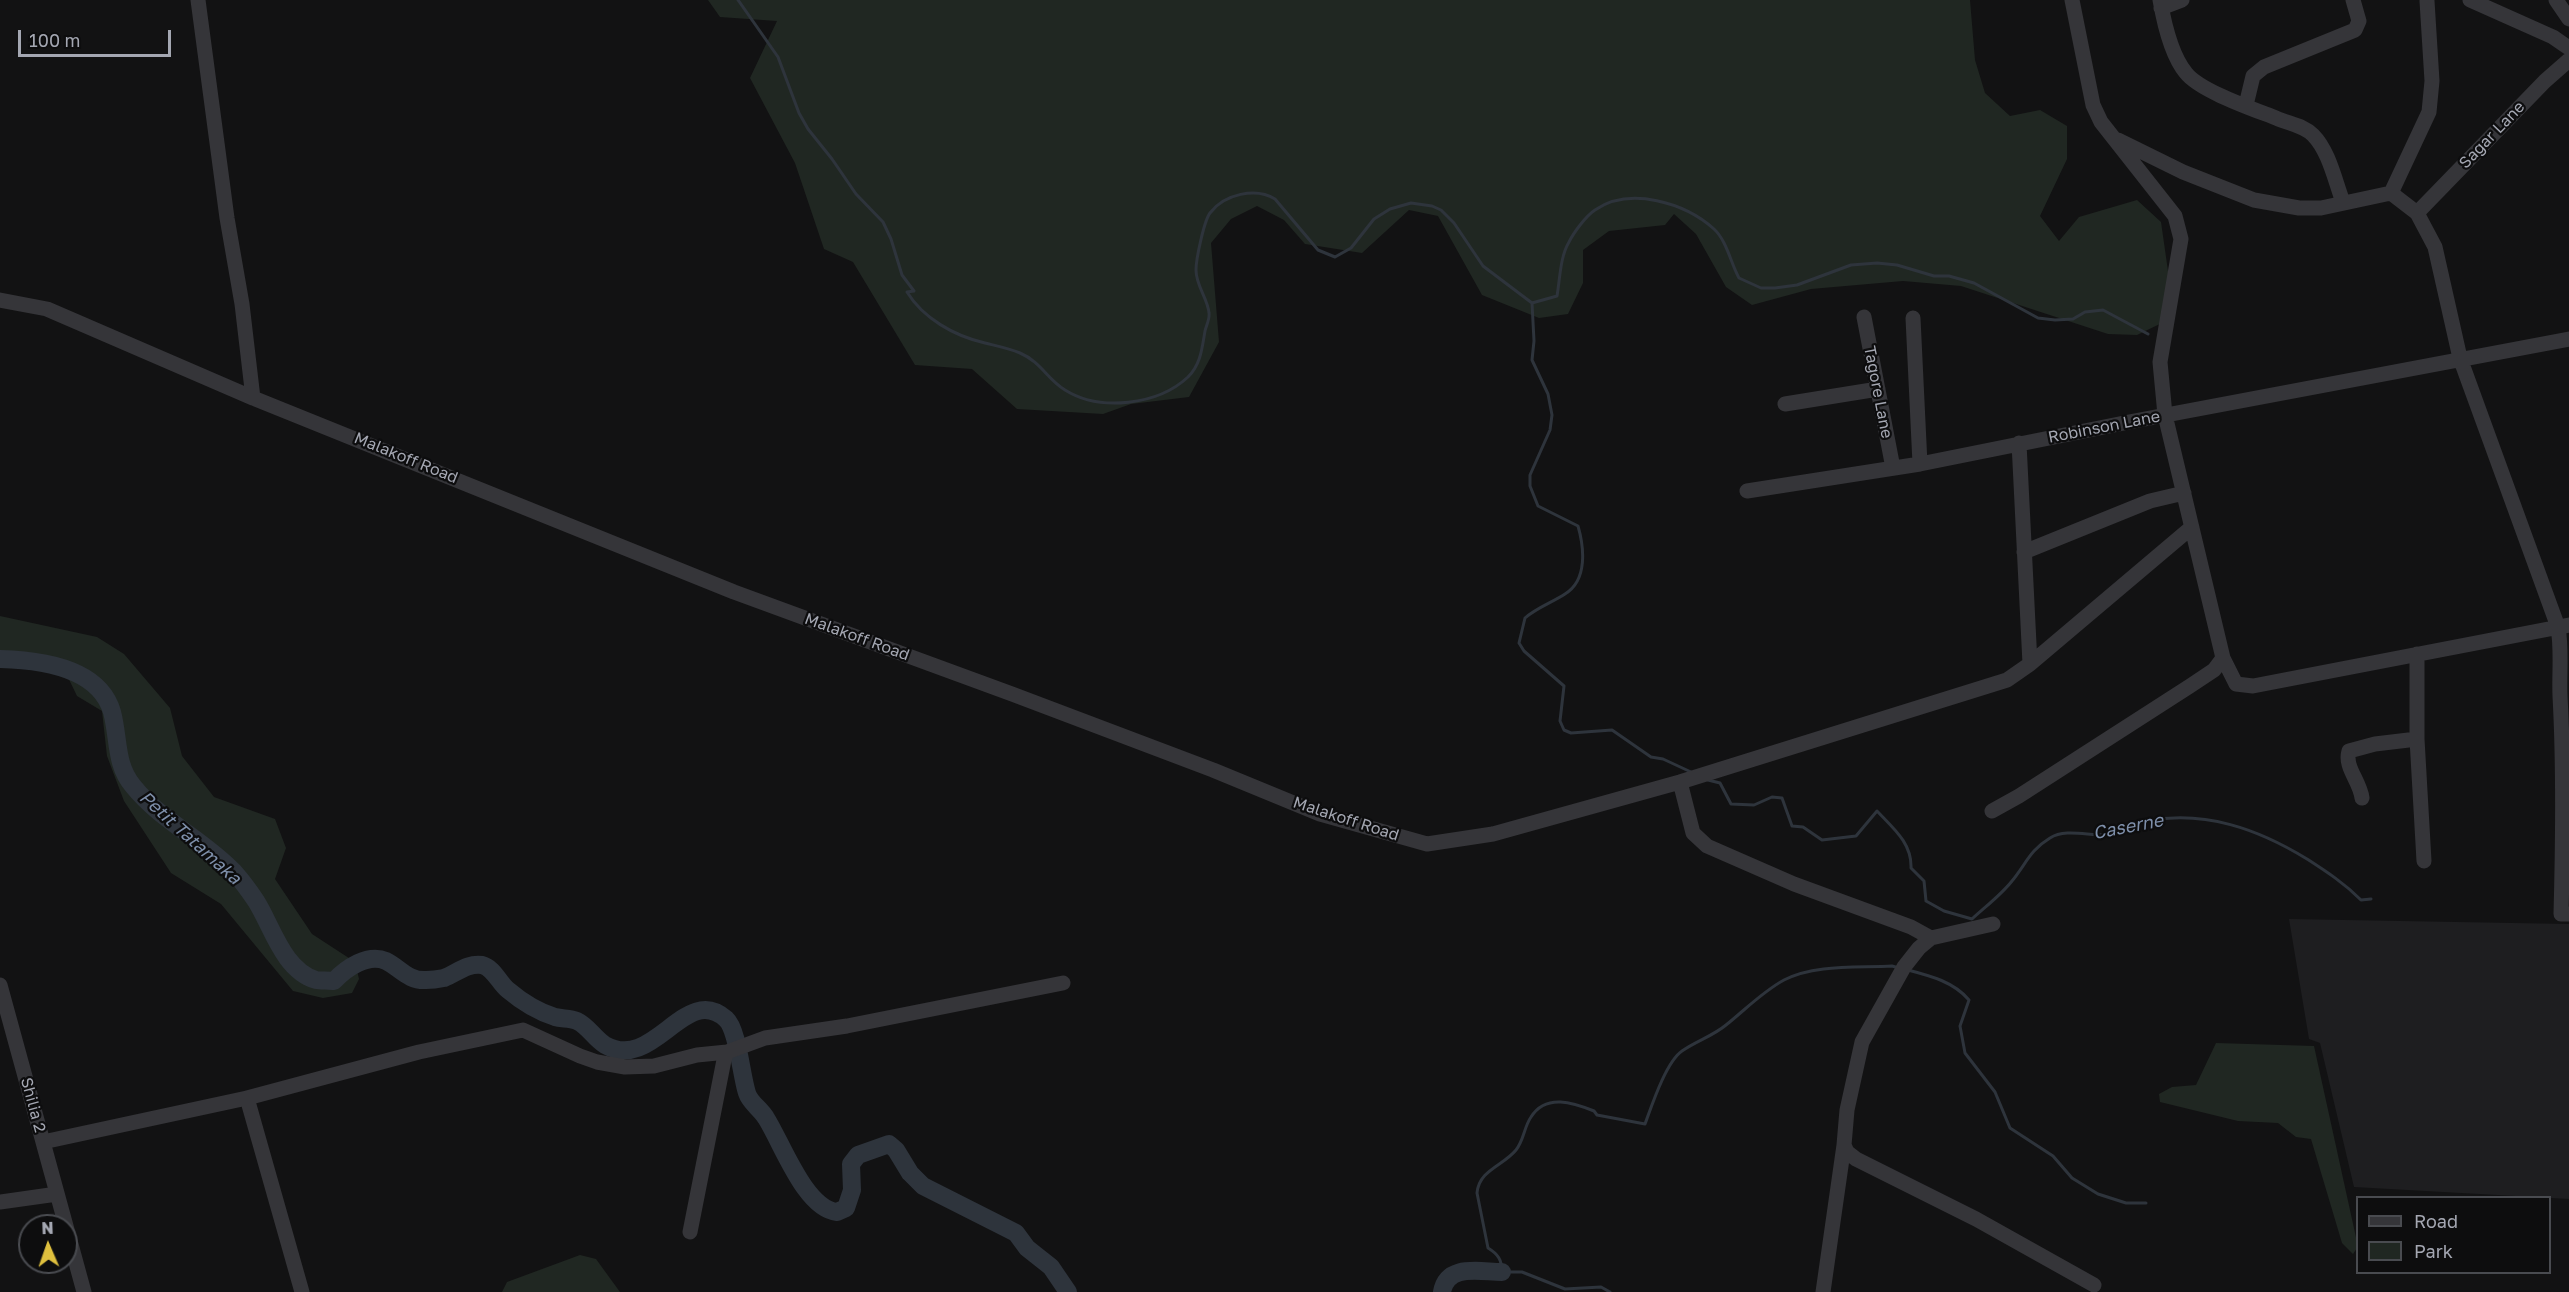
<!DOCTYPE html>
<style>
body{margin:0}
#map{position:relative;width:2569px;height:1292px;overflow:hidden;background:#121213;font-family:"Golos Text",sans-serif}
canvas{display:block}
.legend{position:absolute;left:2356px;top:1196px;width:195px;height:78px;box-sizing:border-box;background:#0d0d0e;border:2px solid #494b50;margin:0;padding:8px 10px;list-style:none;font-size:18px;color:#a4a7b2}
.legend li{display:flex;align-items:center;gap:12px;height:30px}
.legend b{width:30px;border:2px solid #494b50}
.north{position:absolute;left:18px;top:1214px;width:60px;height:60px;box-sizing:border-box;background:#0d0d0e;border:2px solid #494b50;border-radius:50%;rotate:358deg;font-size:16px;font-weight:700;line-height:24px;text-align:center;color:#a4a7b2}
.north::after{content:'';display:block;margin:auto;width:21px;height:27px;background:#dfc03e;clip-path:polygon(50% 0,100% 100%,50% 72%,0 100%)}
.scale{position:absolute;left:18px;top:30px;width:153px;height:27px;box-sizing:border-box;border:3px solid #a4a7b2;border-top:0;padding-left:8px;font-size:18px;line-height:21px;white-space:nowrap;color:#a4a7b2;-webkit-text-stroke:4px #0d0d0e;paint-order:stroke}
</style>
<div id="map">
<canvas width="2569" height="1292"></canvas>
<ul class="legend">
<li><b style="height:8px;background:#353539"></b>Road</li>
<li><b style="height:16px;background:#202722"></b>Park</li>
</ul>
<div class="north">N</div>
<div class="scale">100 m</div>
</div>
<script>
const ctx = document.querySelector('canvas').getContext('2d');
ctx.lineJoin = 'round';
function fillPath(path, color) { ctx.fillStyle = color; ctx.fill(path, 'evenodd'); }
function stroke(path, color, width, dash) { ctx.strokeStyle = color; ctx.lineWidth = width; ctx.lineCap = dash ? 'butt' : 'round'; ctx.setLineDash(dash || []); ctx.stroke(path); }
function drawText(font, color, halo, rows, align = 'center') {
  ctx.font = font + ' "Golos Text",sans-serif'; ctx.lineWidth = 4.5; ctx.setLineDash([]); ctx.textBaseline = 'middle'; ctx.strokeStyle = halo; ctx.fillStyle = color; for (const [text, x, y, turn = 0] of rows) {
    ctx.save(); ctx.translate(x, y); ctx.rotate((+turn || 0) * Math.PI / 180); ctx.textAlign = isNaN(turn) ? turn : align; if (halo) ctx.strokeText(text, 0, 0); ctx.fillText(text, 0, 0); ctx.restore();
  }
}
const built = new Path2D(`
 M2289,919L2569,924V1199L2354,1187L2320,1043L2309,1039Z`);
const green = new Path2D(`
 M708,0H1970L1975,60L1985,93L2010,116L2040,110L2067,126V159L2040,216L2059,241L2079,217L2137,200L2161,222L2170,285L2166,321L2137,335L2108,334L1961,286L1903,281L1811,289L1752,305L1726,287L1696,234L1674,214L1665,225L1609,231L1583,250V283L1568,314L1539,318L1482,295L1438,216L1409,210L1362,253L1305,244L1284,220L1257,206L1231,219L1211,243L1219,342L1189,397L1131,404L1103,414L1017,409L972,369L915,365L853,262L824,249L795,163L750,78L777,21L720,17Z
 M0,616L97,637L124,654L170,708L182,756L214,797L275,819L286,848L275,879L312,934L355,962L359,979L352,993L323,998L293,991L221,904L171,873L124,801L107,756L102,711L77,696L64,669L52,661H0Z
 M2216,1043L2314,1046L2357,1242V1248L2353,1254L2342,1243L2311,1139L2296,1137L2278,1123L2238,1121L2160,1102L2159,1094L2172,1087L2196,1085Z
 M580,1255L596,1259L620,1292H502L507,1282Z`);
const stream = new Path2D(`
 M738,0L778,57L799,113L808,129L832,159L856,194L883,222L891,239L902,275L914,291L907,292C923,318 954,336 985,343C997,346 1008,348 1020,353C1041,362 1047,379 1065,390C1100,412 1158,405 1188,377C1201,364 1202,348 1205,331C1206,326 1210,319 1209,313C1208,299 1196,286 1196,270C1196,259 1204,221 1210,213C1224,194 1256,187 1275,199L1318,250L1335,257L1351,248L1374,219L1390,209L1411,203L1432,206L1441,210L1454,223L1483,266L1532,303L1557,296C1560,279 1560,257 1569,242C1574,232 1586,216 1595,210C1630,186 1685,203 1714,229C1727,241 1731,264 1739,278L1761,288H1775L1797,285L1851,265L1877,263L1897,265L1934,276H1949L1974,283L2038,318L2055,320L2073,319L2085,312L2103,310L2148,334
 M1532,303L1534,341L1532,360L1548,394L1552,415L1550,430L1530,475V486L1538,506L1578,526C1584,547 1588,580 1565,594C1553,602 1536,608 1525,618L1519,643L1524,651L1564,686L1560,721L1564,730L1571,733L1612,730L1651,757L1663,759L1691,772
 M1708,780L1720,783L1731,804L1754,805L1772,797L1782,798L1792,826L1803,827L1822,840L1856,836L1877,811C1893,828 1912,843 1911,868L1924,881L1926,901L1944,911L1972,919C1985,907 2001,895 2012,881C2026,864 2030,850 2050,838C2067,827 2094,838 2113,834C2125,831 2135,823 2147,821C2205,810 2258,829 2307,859C2327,872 2344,883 2361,900L2371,899
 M1908,970C1931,976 1954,982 1969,1000L1960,1026L1965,1053L1995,1092L2010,1128L2053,1156L2072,1178L2098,1194L2126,1203H2146
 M1610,1292L1601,1287L1565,1289L1522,1272H1502C1502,1260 1498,1254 1488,1248L1477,1193C1479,1170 1503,1166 1516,1150C1524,1140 1524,1127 1531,1117C1546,1093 1574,1103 1594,1111L1597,1115L1645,1124C1652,1105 1666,1062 1682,1051C1696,1041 1713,1036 1726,1025C1745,1010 1762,992 1784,980C1815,964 1857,968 1892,966L1899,968`);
const river = new Path2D(`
 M0,659C39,660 99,667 112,712C119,738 115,765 133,786C161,821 204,840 234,872C242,881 250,892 256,901C272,926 283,970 316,980C321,981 328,980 334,981C346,968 368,953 386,961C400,968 408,981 426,980C431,980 439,979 444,978C457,973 467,963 482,965C494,968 499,983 508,990C521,1001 539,1012 555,1017C562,1019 570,1018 577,1021C588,1026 594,1038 605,1045C654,1073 685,982 726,1019C738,1030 741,1075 747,1093C750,1103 760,1108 766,1118C782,1143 805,1209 837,1212L846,1208L852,1190L851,1164L858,1155L889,1144L896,1150L910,1173L923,1186L1016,1233L1027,1248L1051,1267L1068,1292
 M1442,1292C1447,1263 1480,1272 1502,1272`);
const minor = new Path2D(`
 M198,0L227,218L242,304L253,398
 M2072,0L2093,105L2101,122L2175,216L2181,239L2160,362L2165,415L2223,658L2236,684L2253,686L2569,625
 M2160,0C2164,23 2171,55 2186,73C2200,91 2253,109 2276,118C2289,124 2303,125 2313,135C2329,151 2335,181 2343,202
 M2470,0L2553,37L2569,48
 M2556,0L2569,19
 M2161,8L2182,0
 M2246,105L2253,76L2264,67L2355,30L2359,21L2353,0
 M2118,140L2183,172L2254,200L2299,208H2321L2391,193L2417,213L2435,247L2460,358L2558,627C2562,650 2559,673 2560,696C2564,769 2563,841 2561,914H2569
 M2391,193L2429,112L2432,81L2427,1
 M2417,213L2545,81L2569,60
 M0,300L47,309L253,398L734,592L1012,694L1213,770L1320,814L1427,844L1493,834L1680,782L2007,680L2030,664L2192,527
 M1864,317L1893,468
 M1913,318L1920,464
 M1785,404L1878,389
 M2019,443L2030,664
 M1747,491L1920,464L2129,422L2569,339
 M2024,552L2150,501L2184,493
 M2417,654V739L2424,861
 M1680,782L1693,833L1707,846L1794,884L1911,927L1931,938L1993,924
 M2362,798C2360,781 2344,767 2349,751L2375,744L2417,739
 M1992,811L2019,796L2190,686L2214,670L2223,658
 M1931,938L1919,948L1904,967L1862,1042L1847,1110L1844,1145L1847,1152L1856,1159L1976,1219L2094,1285
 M0,985L66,1226
 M247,1098L302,1292
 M43,1142L247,1098L419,1052L523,1030L580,1056L597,1062L625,1067L654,1066L697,1055L727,1052
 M0,1202L57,1194
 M66,1226L84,1292
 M690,1232L724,1060L727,1052L765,1038L847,1026L1063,983
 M1823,1292L1844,1145`);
const streetNames = [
 ["Sagar Lane",2492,135,-46],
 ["Tagore Lane",1878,392,79],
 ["Robinson Lane",2104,427,-11],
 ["Malakoff Road",406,458,22],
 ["Malakoff Road",857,637,20],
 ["Malakoff Road",1346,819,18],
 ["Shilia 2",33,1105,75]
];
const waterNames = [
 ["Caserne",2128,827,-11],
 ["Petit Tatamaka",190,838,42]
];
fillPath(built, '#1e1e20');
fillPath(green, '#202722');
stroke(stream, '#2e343c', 3);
stroke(river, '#2e343c', 18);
stroke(minor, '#353539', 15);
drawText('16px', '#a4a7b2', '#0d0d0e', streetNames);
drawText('italic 18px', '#7e8faa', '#0d0d0e', waterNames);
</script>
